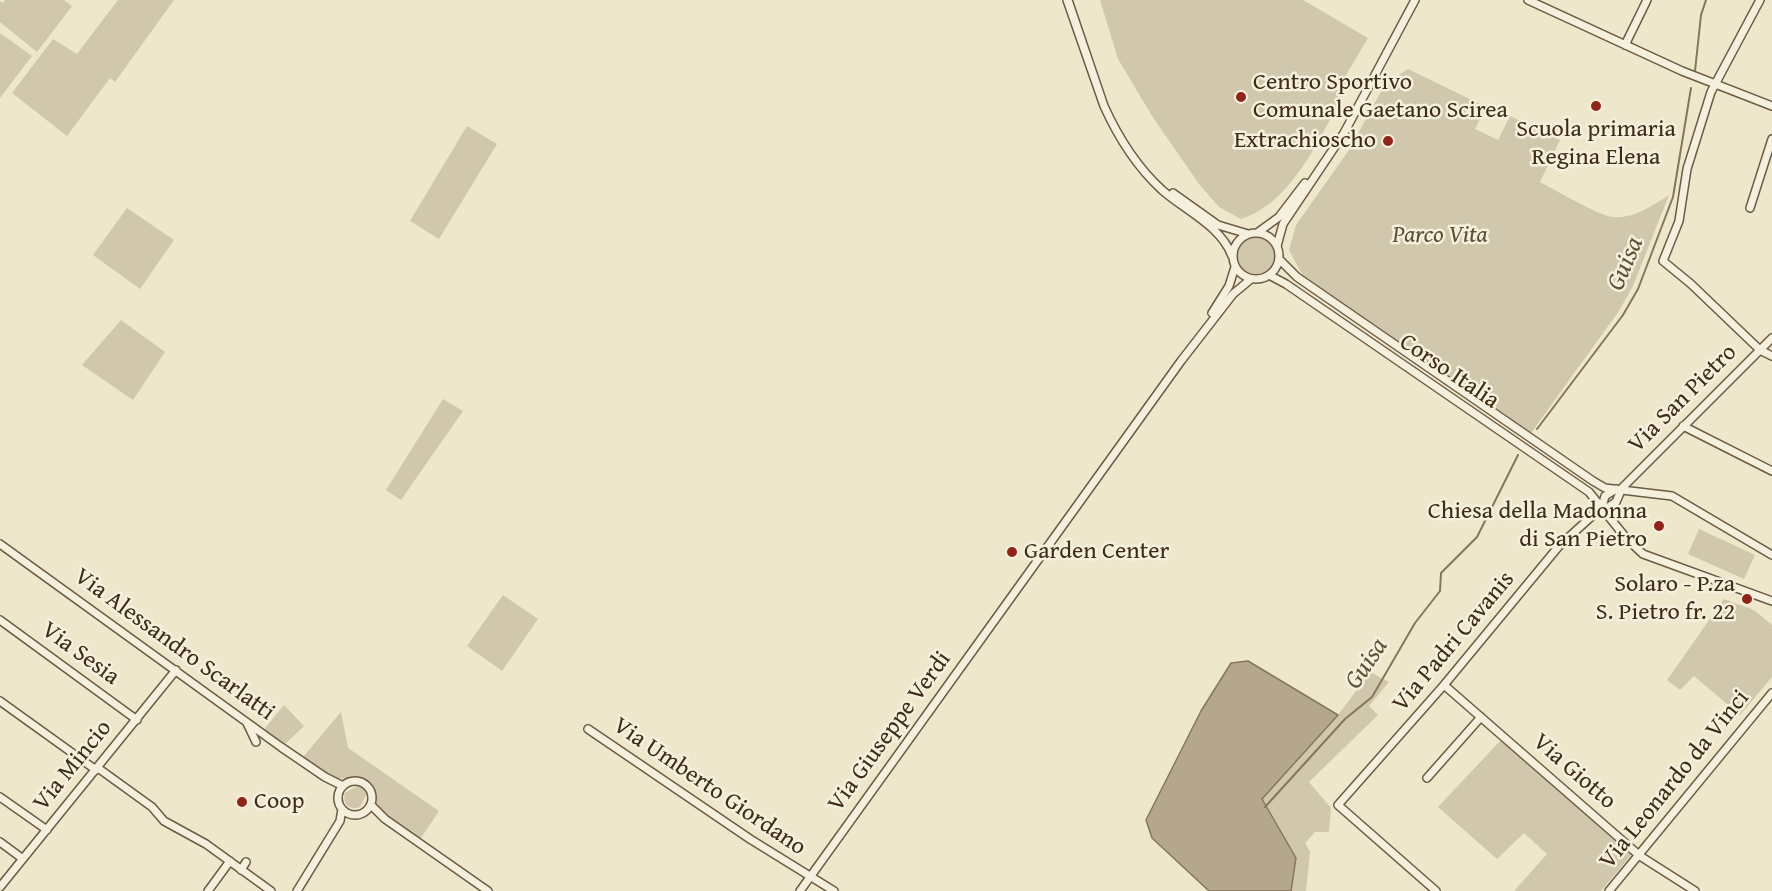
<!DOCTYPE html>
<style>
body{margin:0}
canvas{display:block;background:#efe7cb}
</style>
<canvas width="1772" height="891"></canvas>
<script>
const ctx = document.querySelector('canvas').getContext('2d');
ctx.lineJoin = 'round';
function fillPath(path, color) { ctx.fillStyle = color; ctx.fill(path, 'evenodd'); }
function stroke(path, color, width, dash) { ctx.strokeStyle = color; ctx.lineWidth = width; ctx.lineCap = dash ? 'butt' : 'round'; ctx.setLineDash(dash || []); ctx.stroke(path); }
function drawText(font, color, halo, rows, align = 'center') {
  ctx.font = font + ' "Gentium Book Plus",serif'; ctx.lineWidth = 5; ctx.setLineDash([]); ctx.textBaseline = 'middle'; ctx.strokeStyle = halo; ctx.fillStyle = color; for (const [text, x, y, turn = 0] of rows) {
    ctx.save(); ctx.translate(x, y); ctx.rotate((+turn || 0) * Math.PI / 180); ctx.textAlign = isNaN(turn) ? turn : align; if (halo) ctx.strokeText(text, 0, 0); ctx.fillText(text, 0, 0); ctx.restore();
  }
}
const green = new Path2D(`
 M5,0H64L72,6L37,52L0,22V1L3,3Z
 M118,0H174L115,82L110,78L67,136L12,93L53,39L77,54Z
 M1100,0H1303L1368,38L1346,75L1352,79C1324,127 1296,202 1241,219L1219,207L1199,184L1152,116L1118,59Z
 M0,33L32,56L0,98Z
 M1408,69L1486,107L1475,129L1498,140L1510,116L1560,140L1540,182C1555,190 1598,215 1612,217C1633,219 1652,206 1669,195L1633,286L1619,311L1531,433L1303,276L1289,250L1296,225L1349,150L1385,84Z
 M467,126L497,144L439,239L410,221Z
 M127,208L174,240L140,289L93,255Z
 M1238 256a18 18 0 1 1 36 0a18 18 0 1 1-36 0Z
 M121,320L165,352L133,400L82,365Z
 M443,399L463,411L401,500L386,490Z
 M1699,529L1755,555L1744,579L1688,554Z
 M503,595L538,619L502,671L467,646Z
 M1724,599L1754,610L1772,625V677L1740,715L1694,676L1680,690L1667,680Z
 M1370,672L1389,682L1369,706L1378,715L1309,782L1331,808L1329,832H1315L1305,843L1310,852L1306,891H1291L1296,858L1262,799L1338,715Z
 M284,705L304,726L281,748L261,733Z
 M341,712L348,748L439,811L417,844L366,795L360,807C350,811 342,804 345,793L357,786L349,779L334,778L303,757Z
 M1501,740L1632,854L1601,891H1514L1547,854L1524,833L1497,859L1438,807Z`);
const water = new Path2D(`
 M1248,661L1338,715L1262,799L1296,858L1291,891H1209L1152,838L1146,820L1201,711L1231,663Z`);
const stream = new Path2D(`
 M1695,71L1701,15L1706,0
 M1537,429L1623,315L1638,289L1673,197L1691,88
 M1265,807L1345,719L1372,697L1415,623L1440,591L1441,573L1477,537L1518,455`);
const minor = new Path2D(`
 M1067,0L1104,106L1068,0
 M1528,0L1682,71L1772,106
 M1760,0L1711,92L1687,169L1679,221L1663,261L1691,284L1760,350L1772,356
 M1625,45L1647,0
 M1104,106C1118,137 1137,167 1162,190C1186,211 1221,226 1232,256
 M1173,193L1218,225L1248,234
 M1750,208L1772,139
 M1233 256a23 23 0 1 1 46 0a23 23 0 1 1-46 0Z
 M1257,233L1279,217L1305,183
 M1277,246L1283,224L1344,133L1415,0
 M1279,259L1297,277L1593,481L1605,488L1672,496L1772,555
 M1269,275L1286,284L1589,492L1626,538L1643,554L1772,601
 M1212,313L1229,286L1235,267
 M1683,426L1772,471
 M1602,507L1607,508L1616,502L1622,488L1772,338
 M1602,507L1605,496L1616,489
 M0,544L281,747L325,777L343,786
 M0,620L137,720
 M1444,685L1640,856L1695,891
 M0,701L96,770
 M247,723L256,742
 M588,729L750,839L834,891
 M98,768L152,807L164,821L206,844L271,891
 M1427,778L1481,717
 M338 798a17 17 0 1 1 34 0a17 17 0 1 1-34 0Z
 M0,797L47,830
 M371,805L385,819L488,891
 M0,842L23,859
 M241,870L246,862
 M0,887L176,670
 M208,891L230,861
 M297,891L340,821L342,809
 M800,891L1181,361L1233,294L1251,279
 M1436,891L1338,805L1444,685L1559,546L1602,507
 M1609,891L1772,693`);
const markers = [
 [1241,97,6,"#8f2418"],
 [1596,106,6,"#8f2418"],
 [1388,141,6,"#8f2418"],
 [1659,526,6,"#8f2418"],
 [1012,552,6,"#8f2418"],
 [1747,599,6,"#8f2418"],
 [242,802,6,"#8f2418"]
];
const poiNames = [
 ["Centro Sportivo",1253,83],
 ["Comunale Gaetano Scirea",1253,111],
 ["Scuola primaria",1596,130,"center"],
 ["Regina Elena",1596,158,"center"],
 ["Extrachioscho",1376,141,"right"],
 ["Chiesa della Madonna",1647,512,"right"],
 ["di San Pietro",1647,540,"right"],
 ["Garden Center",1024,552],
 ["Solaro - P.za",1735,585,"right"],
 ["S. Pietro fr. 22",1735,613,"right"],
 ["Coop",254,802]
];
const parkNames = [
 ["Parco Vita",1440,236]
];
const streetNames = [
 ["Corso Italia",1449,372,34],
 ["Via San Pietro",1683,399,-45],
 ["Via Padri Cavanis",1454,642,-50],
 ["Via Alessandro Scarlatti",174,645,36],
 ["Via Sesia",80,654,36],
 ["Via Giuseppe Verdi",890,732,-54],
 ["Via Mincio",73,766,-51],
 ["Via Giotto",1574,772,41],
 ["Via Leonardo da Vinci",1675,780,-51],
 ["Via Umberto Giordano",709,787,34]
];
const waterNames = [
 ["Guisa",1626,264,-67],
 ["Guisa",1367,664,-56]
];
fillPath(green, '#d1c7ac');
fillPath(water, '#b4a78d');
stroke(water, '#86765d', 1.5);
stroke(stream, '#86765d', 2);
stroke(minor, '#6c5b42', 10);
stroke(minor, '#f5efdd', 7);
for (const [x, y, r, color] of markers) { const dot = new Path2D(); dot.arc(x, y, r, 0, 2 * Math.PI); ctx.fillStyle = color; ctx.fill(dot); stroke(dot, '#f5efdd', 2); }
drawText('24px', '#402c14', '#f5efdd', poiNames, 'left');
drawText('italic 24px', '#5d4b32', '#f5efdd', parkNames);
drawText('24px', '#402c14', '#f5efdd', streetNames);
drawText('italic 26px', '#635138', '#f5efdd', waterNames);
</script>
